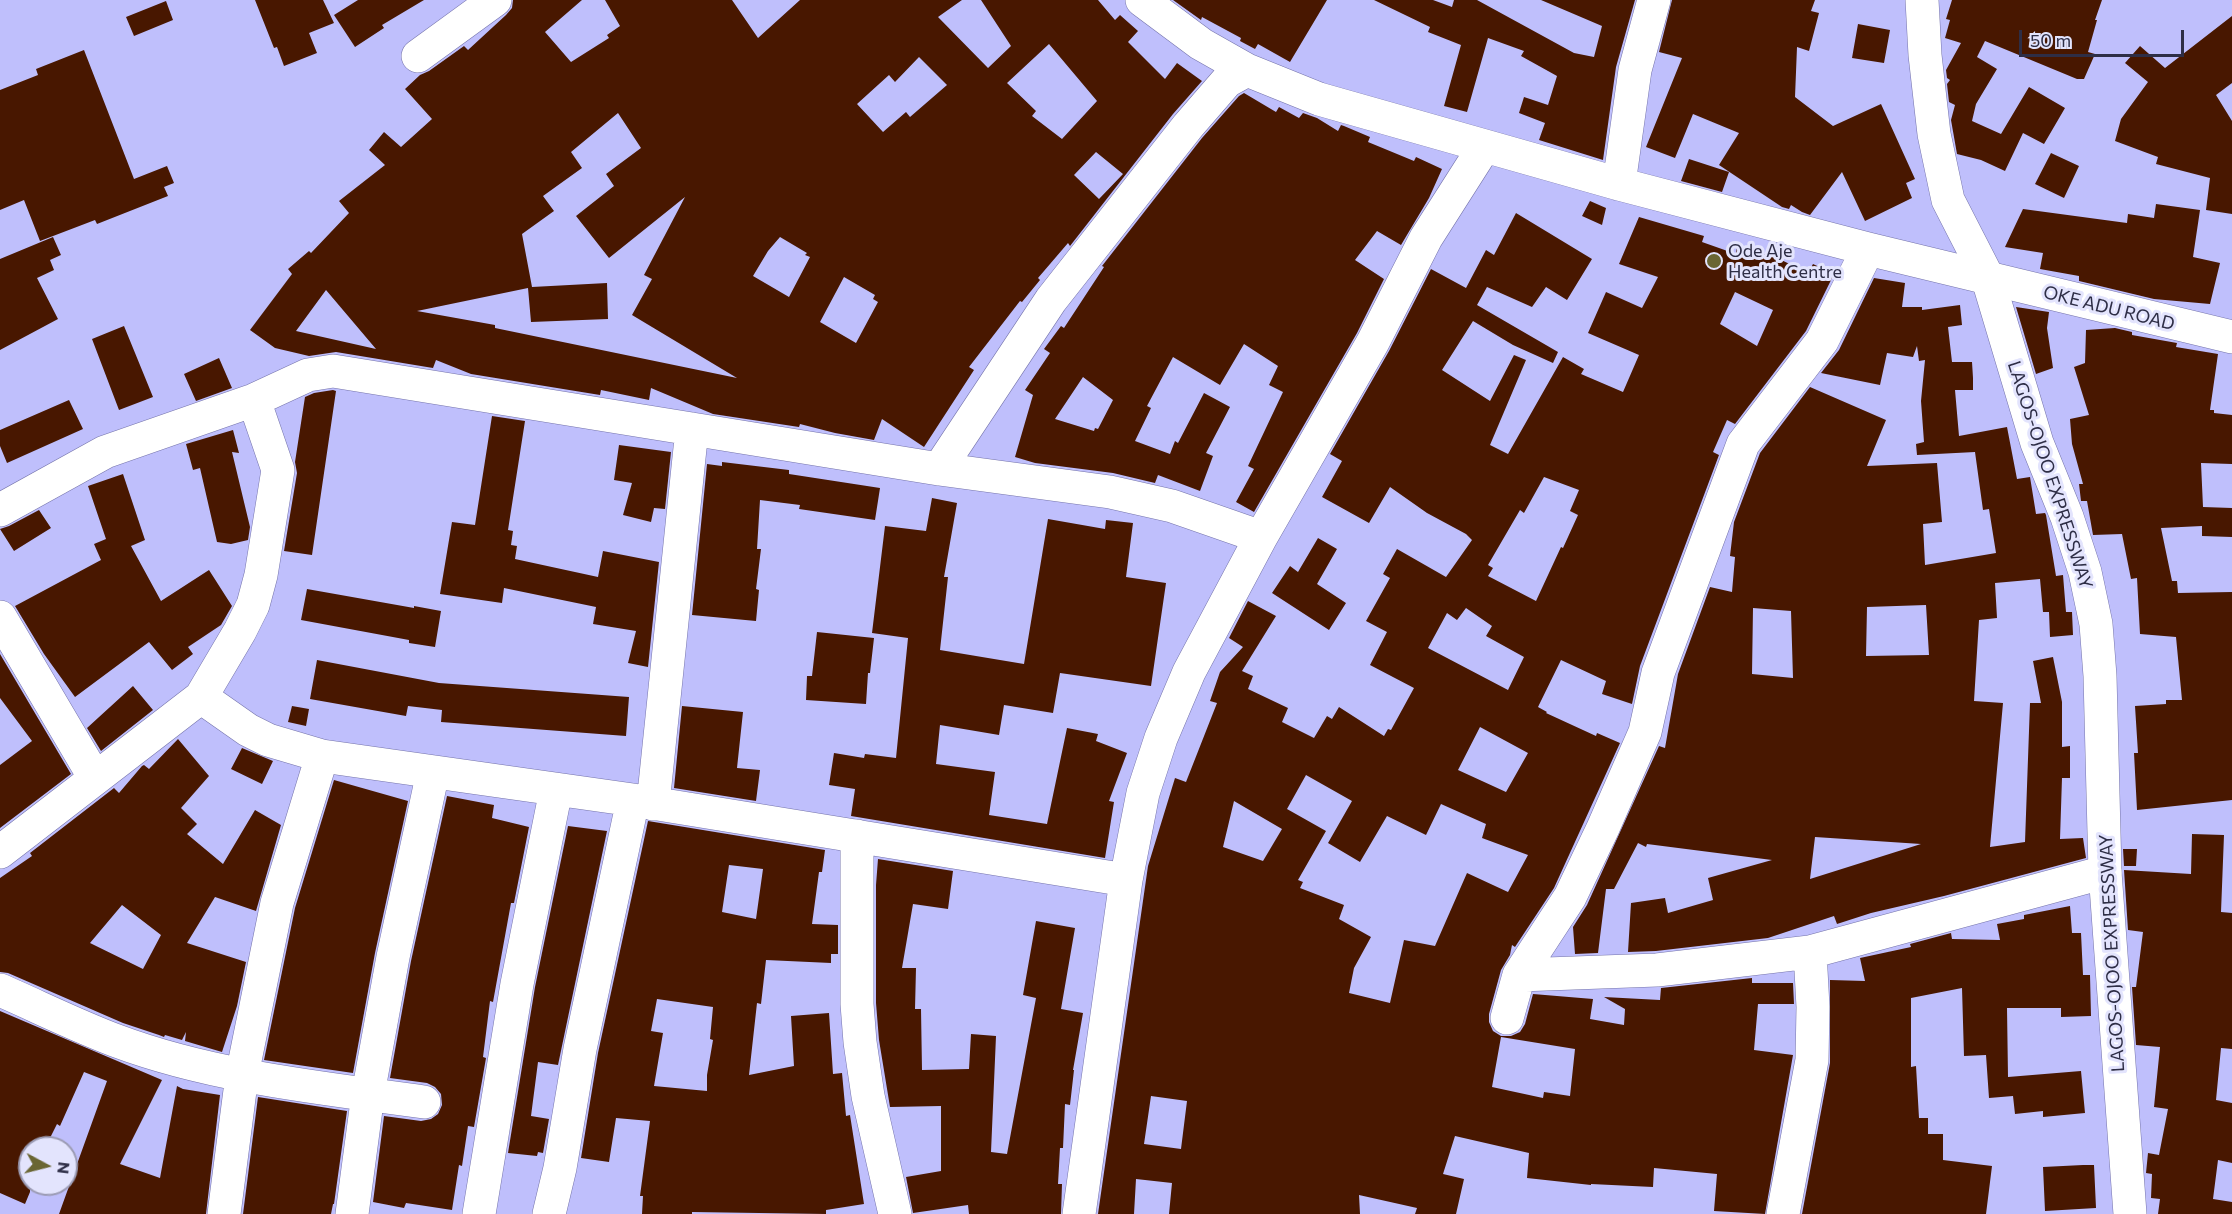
<!DOCTYPE html>
<style>
body{margin:0}
#map{position:relative;width:2232px;height:1214px;overflow:hidden;background:#bfbffc;font-family:Commissioner,sans-serif}
canvas{display:block}
.north{position:absolute;left:18px;top:1136px;width:60px;height:60px;box-sizing:border-box;background:#e3e4fd;border:2px solid #9b9bb4;border-radius:50%;rotate:97deg;font-size:16px;font-weight:700;line-height:24px;text-align:center;color:#2e2e46}
.north::after{content:'';display:block;margin:auto;width:21px;height:27px;background:#6a6633;clip-path:polygon(50% 0,100% 100%,50% 72%,0 100%)}
.scale{position:absolute;left:2019px;top:30px;width:165px;height:27px;box-sizing:border-box;border:3px solid #2e2e46;border-top:0;padding-left:8px;font-size:18px;line-height:21px;white-space:nowrap;color:#2e2e46;-webkit-text-stroke:4px #e3e4fd;paint-order:stroke}
</style>
<div id="map">
<canvas width="2232" height="1214"></canvas>
<div class="north">N</div>
<div class="scale">50 m</div>
</div>
<script>
const ctx = document.querySelector('canvas').getContext('2d');
ctx.lineJoin = 'round';
function fillPath(path, color) { ctx.fillStyle = color; ctx.fill(path, 'evenodd'); }
function stroke(path, color, width, dash) { ctx.strokeStyle = color; ctx.lineWidth = width; ctx.lineCap = dash ? 'butt' : 'round'; ctx.setLineDash(dash || []); ctx.stroke(path); }
function drawText(font, color, halo, rows, align = 'center') {
  ctx.font = font + ' Commissioner,sans-serif'; ctx.lineWidth = 6; ctx.setLineDash([]); ctx.textBaseline = 'middle'; ctx.strokeStyle = halo; ctx.fillStyle = color; for (const [text, x, y, turn = 0] of rows) {
    ctx.save(); ctx.translate(x, y); ctx.rotate((+turn || 0) * Math.PI / 180); ctx.textAlign = isNaN(turn) ? turn : align; if (halo) ctx.strokeText(text, 0, 0); ctx.fillText(text, 0, 0); ctx.restore();
  }
}
const building = new Path2D(`
 M255,0H323L334,23L309,33L317,53L284,66L277,47L274,48Z
 M358,0H424L382,25L384,28L355,47L334,15Z
 M513,0H582L545,32L571,62L609,38L607,35L620,26L605,0H732L758,38L800,0H962L938,17L988,68L1011,46L981,0H1098L1115,20L1120,15L1138,31L1128,42L1165,79L1177,63L1202,81L1173,114L1070,246L1068,243L1038,278L1040,280L1022,302L1020,301L969,367L974,370L924,447L882,419L874,440L835,433L800,424L799,427L713,414L651,388L649,400L601,390L600,395L471,374L436,360L433,368L336,352L309,356L275,348L250,330L292,274L288,269L309,251L311,253L349,213L339,201L385,165L369,150L384,132L401,147L432,119L405,89L420,75L429,71L464,46L468,50L506,15L512,8ZM1049,44L1097,101L1062,139L1032,116L1036,111L1007,83ZM919,57L947,85L910,117L906,112L883,132L857,104L889,75L895,82ZM618,113L641,148L606,174L614,186L576,216L609,258L685,197L644,275L652,279L632,315L737,378L495,328V325L417,311L528,288L531,322L608,319L607,283L532,287L522,234L554,211L543,196L582,168L571,152ZM1096,152L1123,174L1099,199L1074,175ZM780,237L807,253L805,255L810,257L789,297L753,276L768,251ZM844,277L875,295L873,299L878,302L856,343L820,322ZM326,290L376,349L296,331Z
 M1173,0H1327L1290,62L1258,44L1255,49L1240,41L1241,38L1202,17L1201,20Z
 M1374,0H1433L1452,7L1454,0H1477L1574,53L1594,57L1602,26L1541,0H1635L1616,67L1603,160L1539,140L1545,123L1519,113L1524,97L1548,105L1557,76L1521,56L1524,51L1488,38L1467,112L1444,106L1461,45L1428,32L1430,27Z
 M1672,0H1815L1811,11L1819,13L1809,51L1797,47L1795,97L1833,126L1881,104L1915,179L1906,183L1912,198L1865,221L1842,172L1810,215L1802,212L1791,205L1789,209L1782,207L1719,165L1739,133L1693,114L1675,158L1646,147L1682,58L1659,52Z
 M1952,0H2102L2095,20H2097L2088,52L2095,54L2084,79H2077L1985,41L1977,57L1997,69L1976,104L1972,121L2001,134L2029,87L2065,108L2044,144L2023,133L2005,171L1981,160L1957,154L1951,120L1955,105L1949,102L1947,84L1950,80L1947,78L1946,70L1961,43L1945,38L1950,20L1946,19Z
 M166,1L173,20L134,36L126,17Z
 M2232,16V83L2216,95L2232,121V214L2206,210L2210,178L2156,164L2158,157L2115,141L2121,119L2148,82L2125,63L2140,46L2165,68Z
 M1858,24L1890,30L1884,63L1852,58Z
 M84,50L134,179L167,166L174,183L164,187L168,196L97,224L95,220L40,241L24,200L0,210V90L38,75L36,69Z
 M1244,93L1276,112L1279,107L1299,118L1303,113L1317,118L1338,131L1341,125L1344,126L1370,137L1368,142L1414,161L1416,157L1442,169L1429,198L1401,245L1377,231L1355,260L1384,279L1357,333L1254,512L1236,502L1254,469L1248,466L1283,392L1269,385L1278,366L1244,344L1220,385L1173,357L1147,406L1151,408L1135,441L1170,454L1175,441L1178,443L1204,393L1230,407L1206,453L1213,456L1200,491L1158,475L1155,483L1113,473L1035,463L1015,457L1033,395L1025,390L1050,353L1044,349L1061,326L1064,328L1104,267L1102,266L1202,138L1239,96ZM1083,377L1113,400L1098,429L1095,428L1094,431L1055,419Z
 M2051,153L2079,166L2064,198L2035,184Z
 M1689,159L1729,172L1722,192L1681,181Z
 M1590,201L1606,208L1602,225L1582,216Z
 M2156,204L2200,210L2193,257L2220,263L2210,304L2154,299L2079,281V276L2040,269L2043,253L2005,247L2023,209L2127,223L2128,214L2154,218Z
 M1516,213L1592,259L1567,300L1546,287L1532,307L1487,287L1477,305L1558,352L1553,363L1513,345L1473,321L1442,370L1490,401L1514,355L1526,360L1490,445L1508,454L1563,357L1584,369L1581,374L1623,392L1639,355L1588,333L1606,292L1642,308L1658,277L1619,264L1639,217L1704,236L1702,242L1736,254L1737,247L1767,255V253L1808,273L1813,264L1834,274L1806,331L1735,424L1727,420L1713,452L1719,455L1640,666L1632,704L1602,694L1606,681L1561,660L1538,707L1547,712L1546,713L1596,736L1597,733L1620,743L1554,888L1515,947L1512,945L1510,955L1501,970L1489,1014V1022L1493,1031L1501,1036H1511L1520,1032L1525,1024L1533,994L1593,999L1590,1019L1624,1025L1625,1009L1604,997L1660,1000L1661,988L1752,978V983H1793L1794,1004H1758L1754,1050L1793,1055L1765,1214L1714,1211L1717,1174L1654,1168L1653,1187L1591,1184V1185L1527,1178L1529,1153L1455,1136L1443,1174L1464,1179L1456,1214H1415L1417,1208L1359,1195L1360,1214H1169L1172,1183L1136,1179L1134,1214H1098L1148,866L1175,778L1186,782L1217,703L1210,701L1220,672L1243,647L1229,638L1248,601L1276,616L1242,671L1253,676L1248,689L1288,708L1282,722L1314,738L1327,716L1332,719L1339,707L1384,736L1388,729L1391,730L1414,688L1370,665L1387,632L1366,621L1390,578L1383,574L1397,549L1446,577L1472,540L1466,534L1427,513L1390,487L1369,523L1322,497L1342,461L1330,454L1389,351L1431,269L1466,288L1486,250L1494,255ZM1735,292L1773,310L1757,346L1720,324ZM1544,477L1579,490L1570,511L1578,515L1563,548L1561,547L1536,601L1488,576L1493,568L1488,565L1520,510L1524,513ZM1466,608L1492,626L1486,636L1524,657L1508,690L1428,648L1447,613L1457,620ZM1480,727L1528,753L1506,792L1458,770ZM1306,775L1352,801L1328,843L1360,862L1387,816L1426,835L1441,804L1486,824L1482,838L1528,855L1508,892L1467,873L1435,946L1404,940L1390,1003L1349,993L1354,968L1371,937L1339,919L1344,905L1300,888L1303,882L1298,880L1326,831L1287,809ZM1234,801L1282,829L1263,861L1223,847ZM1501,1037L1575,1049L1570,1096L1544,1092L1543,1098L1492,1087ZM1151,1096L1187,1101L1181,1149L1144,1144Z
 M53,237L61,255L50,260L54,270L37,278L58,319L0,350V259Z
 M1874,278L1905,283L1902,307H1922V310L1960,305L1962,325L1948,327L1952,362H1972L1973,378V390H1955L1959,436L2007,427L2017,479L2030,477L2036,514L2045,513L2046,515L2056,576L2063,575L2066,612H2072L2073,635L2050,637L2049,612H2043L2040,579L1995,583L1997,618L1979,620L1974,701L2003,703L1990,847L2025,842L2030,703H2041L2033,661L2053,657L2062,702V747L2070,746V778H2062L2060,839L2083,838L2086,858L1944,896L1871,913L1837,924L1834,916L1768,938L1656,951L1628,952L1631,903L1665,898L1668,913L1713,900L1708,878L1772,860L1647,844L1646,847L1638,843L1614,889H1606L1598,953L1575,954L1573,927L1587,905L1659,746L1665,748L1678,674L1710,587L1732,592L1735,557L1730,556L1734,522L1760,453L1810,387L1886,420L1867,466L1937,463L1942,522L1923,524L1925,565L1996,553L1989,509L1983,510L1975,452L1917,455L1916,444L1924,442L1921,401L1925,360L1919,361L1917,346L1913,357L1887,353L1880,385L1821,373L1839,350ZM1926,605L1929,655L1866,656L1867,607ZM1753,608L1791,611L1793,678L1752,674ZM1815,837L1921,844L1810,879Z
 M2016,307L2049,312L2047,328L2053,368L2036,374Z
 M124,326L153,397L119,410L92,339Z
 M2115,328L2132,332V335L2177,343L2176,347L2218,354L2210,410H2214V413L2232,415V464L2201,463L2203,507L2232,508V537L2202,536V526L2161,528L2172,581H2177L2178,593L2232,592V800L2137,810L2134,753H2138L2135,706L2166,704V700H2182L2176,637L2140,634L2137,578L2131,579L2122,534L2093,535L2087,501H2081L2079,484H2083L2072,444L2070,419L2089,415L2074,367L2085,363L2086,330Z
 M219,358L232,388L196,401L184,374Z
 M333,390L336,391L312,555L284,551L297,473L295,462L305,397L314,393Z
 M69,400L83,429L7,463L0,446V430Z
 M492,416L525,421L508,530L513,531L511,545L517,546L515,559L598,577L603,551L659,562L648,667L628,663L636,631L593,624L596,607L504,588L502,603L440,594L452,522L475,525Z
 M233,430L239,453L232,452L250,527L248,540L231,544L217,542L200,468L193,470L186,444Z
 M619,445L671,452L665,509L654,508L651,522L623,515L632,483L614,480Z
 M722,462L789,470V474L880,488L875,520L799,509L800,505L760,500L757,549H761L756,589L759,590L756,621L692,615L707,464L722,466Z
 M123,474L145,540L131,546L161,601L209,570L232,606L221,625L188,647L193,654L172,670L149,642L75,697L44,654L15,606L101,560L94,544L106,539L88,486Z
 M932,498L957,503L944,577H948L940,650L1024,664L1048,519L1105,529L1106,520L1133,523L1126,577L1166,583L1151,686L1060,673L1053,713L1004,705L999,735L940,725L936,764L995,772L989,815L1047,824L1067,728L1098,734L1096,741L1127,753L1109,801L1114,802L1105,858L851,816L855,789L829,785L834,753L864,758L865,754L896,758L908,638L872,633L885,526L926,531Z
 M39,510L51,528L14,551L0,529L9,526Z
 M1318,538L1337,549L1317,584L1346,603L1329,630L1272,593L1290,566L1298,572Z
 M307,589L414,608V606L441,611L435,647L409,643V640L301,620Z
 M817,632L874,638L870,673H868L866,704L806,700L807,676H812Z
 M0,654L71,774L0,828V765L32,741L0,698Z
 M317,660L439,683L629,697L626,736L441,722L442,710L408,706L406,716L310,699Z
 M133,686L153,710L101,751L87,728Z
 M292,706L309,709L306,726L288,722Z
 M682,706L743,712L737,768L760,770L756,801L674,788Z
 M178,739L209,776L181,808L197,824L187,834L223,864L255,810L281,825L256,911L215,897L187,943L246,962L237,1006L222,1052L185,1041L186,1032L182,1040L165,1035L164,1037L159,1035L123,1023L8,973L0,972V878L32,856L30,853L114,788L119,793L142,766L144,765L149,769ZM122,905L161,935L143,969L90,943Z
 M242,748L273,761L262,784L231,769Z
 M334,780L408,801L375,953L353,1073L264,1060L295,908Z
 M447,796L494,805L492,818L529,827L514,903H511L493,1002L490,1001L483,1057L486,1058L474,1127L468,1126L462,1166L459,1165L452,1210L406,1203L404,1208L373,1202L384,1116L421,1121L431,1119L438,1114L442,1105L441,1094L435,1087L427,1083L390,1078L411,961Z
 M648,821L825,850L822,872H819L812,924L838,925V954H831V963L766,960L761,1004L757,1003L749,1075L794,1066L791,1016L829,1013L833,1074L842,1073L846,1116L850,1115L864,1204L826,1210V1214L692,1212V1214H642L643,1196H640L650,1121L616,1118L609,1162L581,1158L598,1053ZM729,865L763,869L756,919L722,912ZM657,999L713,1007L710,1039L713,1040L707,1075V1091L654,1086L663,1033L651,1031Z
 M568,826L607,831L558,1065L538,1062L531,1116L549,1119L543,1153L538,1152L537,1156L508,1153L535,987Z
 M2192,834L2224,835L2221,912L2232,913V1049L2221,1048L2216,1100L2232,1103V1163L2218,1160L2213,1199L2232,1202V1214H2158L2160,1199L2151,1198L2152,1174L2146,1173L2148,1153L2159,1155L2168,1109L2154,1107L2160,1047L2136,1045L2132,987H2136L2143,932L2128,930L2124,870L2191,874Z
 M2123,849H2137L2136,866H2124Z
 M878,859L953,871L948,909L913,904L902,968H916L915,1009H921L922,1070L969,1069L971,1034L996,1036L991,1152L1007,1154L1036,998L1023,995L1036,921L1075,928L1061,1009L1083,1013L1073,1070H1074L1070,1105L1065,1104L1063,1148H1060L1058,1184H1062L1061,1214H969L968,1205L913,1213L906,1177L941,1171V1106L890,1107L879,1040L876,1003V885Z
 M2070,906L2072,933H2081L2083,975H2090L2091,1016L2061,1017V1008H2007L2008,1077L2081,1071L2085,1113L2043,1117V1111L2015,1114L2013,1096L1989,1098L1986,1055L1964,1056L1962,988L1911,998V1067L1916,1066L1919,1118H1928V1134H1943V1160L1992,1166L1986,1214H1802L1830,1063V980L1865,981L1860,958L1911,947L1910,944L1951,933L1952,939L2000,940L1997,924L2024,919V915Z
 M0,1011L162,1080L120,1164L160,1178L177,1086L183,1089L220,1095L206,1214H59L107,1081L84,1072L60,1126L57,1124L45,1148H30V1192L25,1204L0,1193Z
 M258,1097L347,1111L334,1204H333L331,1214H243Z
 M2083,1165H2094L2096,1208L2045,1211L2043,1167Z`);
const minor = new Path2D(`
 M1142,0L1201,44L1247,70L1319,99L1619,184L1868,249L2232,337
 M418,56L495,0
 M1619,184L1635,70L1654,0
 M939,469L1051,300L1188,126L1227,81L1247,70
 M0,510L105,452L254,400L308,375L333,371L939,469L1110,492L1172,506L1261,537
 M0,617L95,778
 M201,697L248,730L268,740L322,756L633,800L1126,880
 M653,804L692,429
 M857,836V1004L860,1042L868,1096L895,1214
 M0,852L201,697L240,631L253,605L261,575L278,470L254,400
 M1519,975L1657,970L1810,952L2105,872
 M0,990C39,1007 77,1026 117,1041C213,1077 323,1088 424,1102
 M1507,1018L1519,975L1570,897L1603,828L1645,732L1658,673L1743,444L1822,341L1868,249
 M224,1214L242,1075L277,903L322,756
 M352,1214L368,1094L393,957L433,772
 M479,1214L517,984L556,790
 M549,1214L560,1168L580,1049L633,800
 M1079,1214L1126,880L1143,793L1161,738L1189,672L1261,537L1373,342L1426,238L1484,147
 M1783,1214L1812,1060L1813,1007L1810,952`);
const major = new Path2D(`
 M1922,0L1925,55L1934,134L1948,200L1987,276L2037,443L2067,517L2085,572L2096,624L2100,676L2105,872L2130,1214`);
const markers = [
 [1714,261,8,"#6a6633"]
];
const poiNames = [
 ["Ode Aje",1728,251],
 ["Health Centre",1728,272]
];
const streetNames = [
 ["OKE ADU ROAD",2109,308,14],
 ["LAGOS-OJOO EXPRESSWAY",2050,475,72],
 ["LAGOS-OJOO EXPRESSWAY",2112,953,-93]
];
fillPath(building, '#481700');
stroke(minor, '#7574ab', 34);
stroke(major, '#7574ab', 34);
stroke(minor, '#fff', 33);
stroke(major, '#fff', 33);
for (const [x, y, r, color] of markers) { const dot = new Path2D(); dot.arc(x, y, r, 0, 2 * Math.PI); ctx.fillStyle = color; ctx.fill(dot); stroke(dot, '#e3e4fd', 2); }
drawText('18px', '#2e2e46', '#e3e4fd', poiNames, 'left');
drawText('18px', '#2e2e46', '#e3e4fd', streetNames);
</script>
